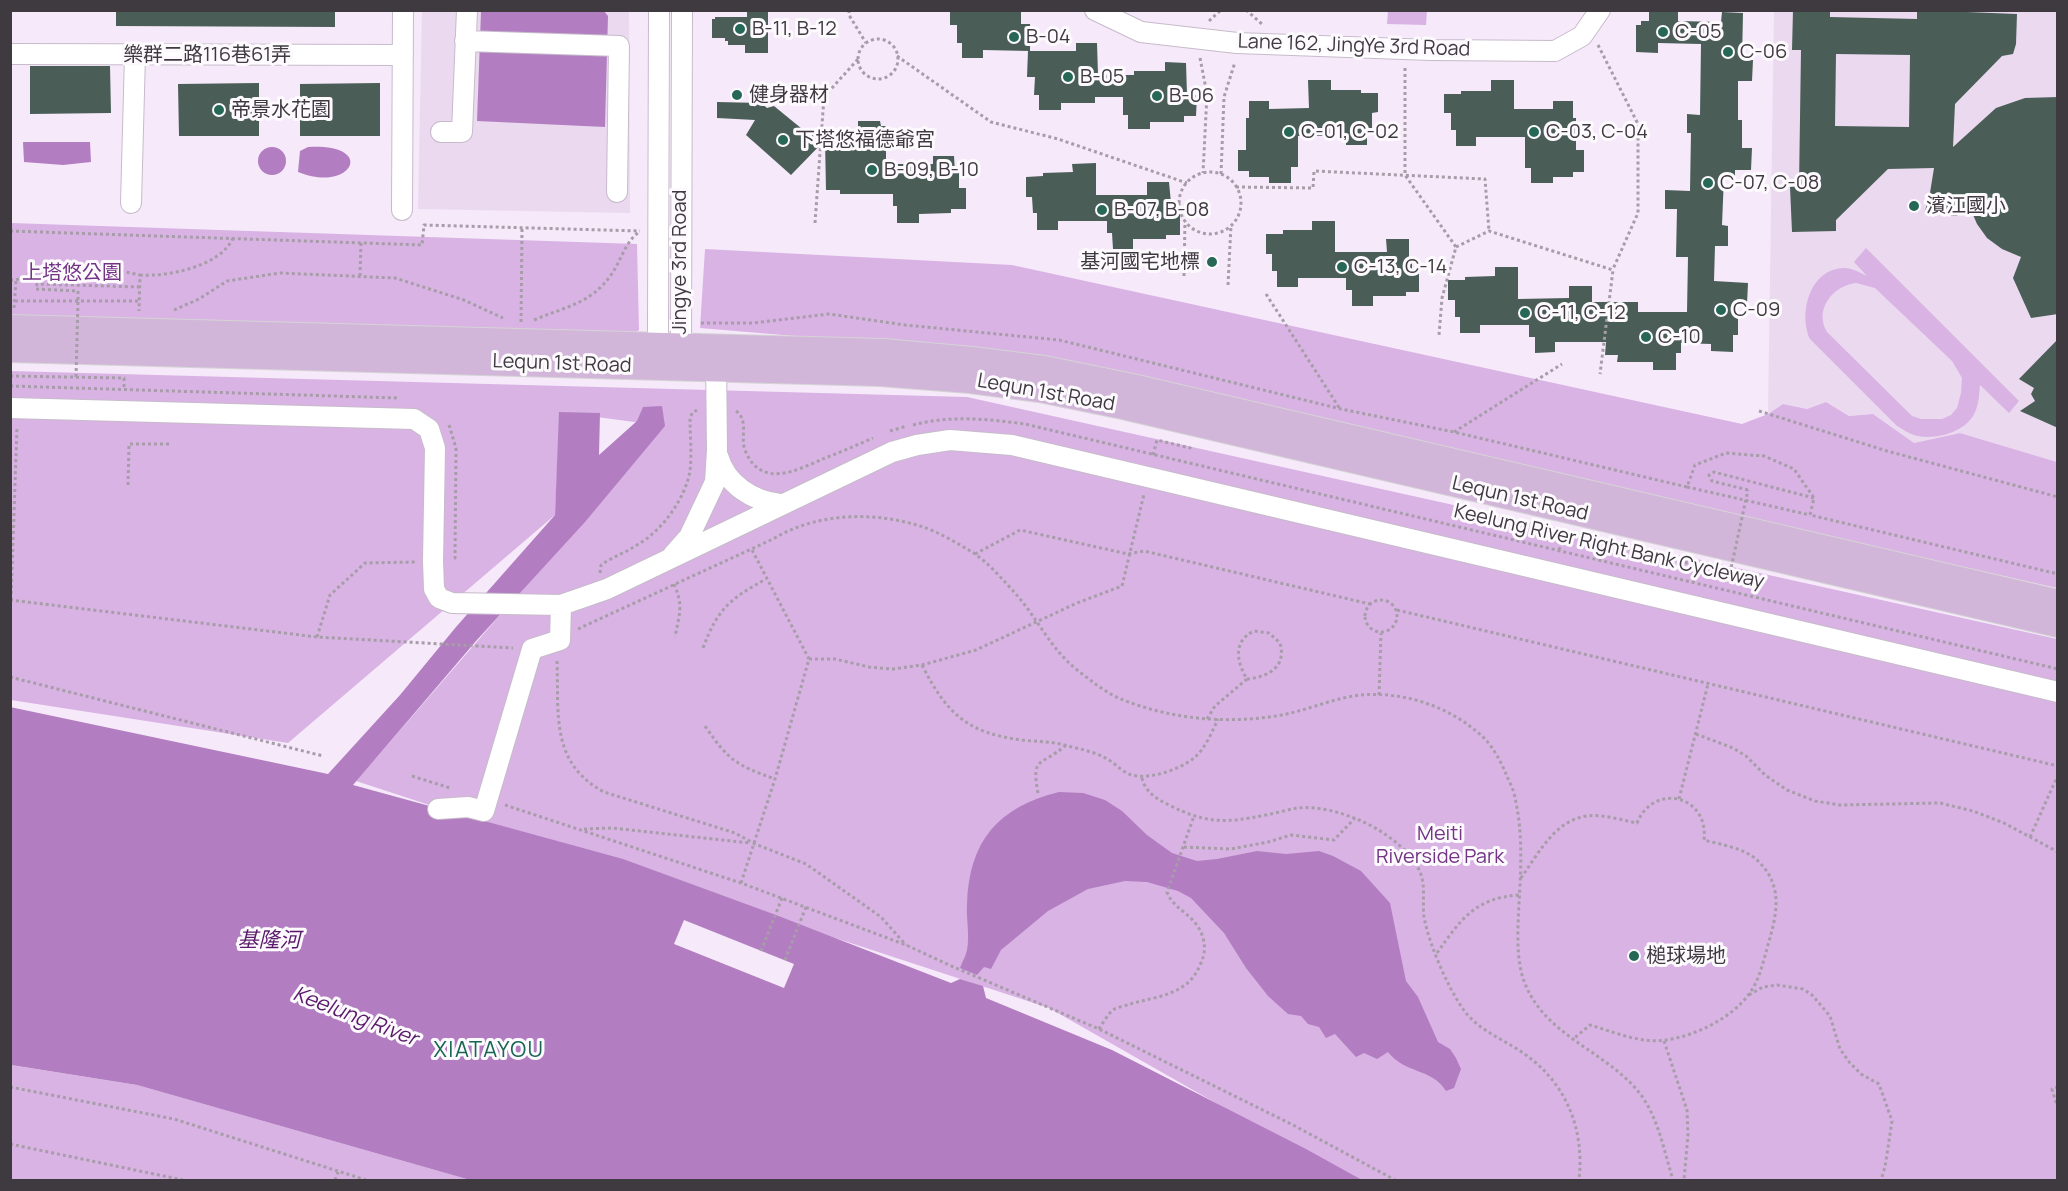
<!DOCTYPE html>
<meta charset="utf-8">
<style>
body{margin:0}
#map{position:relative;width:2068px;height:1191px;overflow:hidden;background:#f6e9fa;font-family:Manrope,sans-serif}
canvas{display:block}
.frame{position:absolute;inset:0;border:12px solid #3f3a40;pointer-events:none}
</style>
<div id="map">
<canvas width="2068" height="1191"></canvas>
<div class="frame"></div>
</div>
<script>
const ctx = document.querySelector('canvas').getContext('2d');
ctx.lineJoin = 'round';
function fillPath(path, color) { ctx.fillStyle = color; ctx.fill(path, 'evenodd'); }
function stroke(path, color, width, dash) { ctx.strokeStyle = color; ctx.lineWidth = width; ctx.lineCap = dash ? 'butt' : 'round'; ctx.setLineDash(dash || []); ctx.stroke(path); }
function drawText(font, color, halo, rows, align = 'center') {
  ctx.font = font + ' Manrope,"Noto Sans TC",sans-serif'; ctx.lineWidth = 6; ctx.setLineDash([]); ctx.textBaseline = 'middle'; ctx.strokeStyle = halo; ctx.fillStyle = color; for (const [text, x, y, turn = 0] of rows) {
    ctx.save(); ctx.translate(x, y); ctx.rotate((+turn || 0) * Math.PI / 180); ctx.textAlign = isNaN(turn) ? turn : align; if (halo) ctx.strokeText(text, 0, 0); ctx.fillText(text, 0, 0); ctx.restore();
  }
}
const built = new Path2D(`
 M422,11H629L630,213L418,209Z
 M1774,11H2057V462L1960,433L1914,443L1873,414L1849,416L1826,402L1807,409L1783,404L1768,414Z`);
const green = new Path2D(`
 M1388,11H1427L1426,25L1387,24Z
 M11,223L637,244L639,330L626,338L11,319Z
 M1866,248L2019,401L2009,413L1980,385C1979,394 1979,404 1975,412C1967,431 1938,440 1918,436C1911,435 1904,430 1897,426L1810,339C1798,313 1810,267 1846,268C1854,269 1861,273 1867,276L1854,262ZM1856,283L1875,288L1952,361L1962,378L1961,393L1957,408L1951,415L1942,419H1921L1912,416L1827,332C1814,310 1832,286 1856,283Z
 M705,249L1012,265L1742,424L1768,414L1783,404L1807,409L1826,402L1849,416L1873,414L1914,443L1960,433L2057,462V588L1019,355L700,328Z
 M10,371L967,397L2057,639V1180H1351L1049,1008L356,781L664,426L560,412L555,515L288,743L11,700Z
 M10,1065L137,1085L470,1180H11Z`);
const water = new Path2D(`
 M483,10L604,11L608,16L605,127L477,121L481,12Z
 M23,142H90L91,162L63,165L24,162Z
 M258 161a14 14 0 1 1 28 0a14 14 0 1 1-28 0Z
 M308,147C378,143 352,194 298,172L300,151Z
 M662,406L665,426L585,522L476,641L353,785L623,859L776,915L951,983L960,979L983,986L986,998L1112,1050L1306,1149L1362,1180H470L137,1085L11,1065L10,707L328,774L400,695L456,627L555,515L559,412L600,413L599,455L637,421L643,407Z
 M1059,792L1083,793L1105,800L1122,811L1147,835L1172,853L1197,861L1217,859L1257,851L1286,854L1319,851L1333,856L1361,871L1390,903L1406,981L1418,997L1438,1042L1450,1049L1456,1058L1461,1069L1454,1088L1446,1091C1432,1068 1405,1074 1388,1052L1377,1059L1364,1053L1356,1057L1335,1034L1326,1038L1319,1027L1308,1024L1301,1016L1288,1014L1268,996L1246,968L1224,933L1191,898L1178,891L1147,882L1125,881L1088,889L1048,911L1001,950L991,969L984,967L977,975L960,968C962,962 966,956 967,950C970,936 966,918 967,904C969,841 998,807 1059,792Z`);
const pier = new Path2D(`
 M684,920L794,964L784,988L674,944Z`);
const building = new Path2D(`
 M116,10H335V27L116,26Z
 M747,10H768V53H745V45H728V41H725V38H712V19H715V17H747Z
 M950,10H1021V24H1030V51L983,50V58H962V43H957V25H950Z
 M1649,10H1678V21L1721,22L1722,12L1743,13L1742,60H1753L1752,81H1738V120H1742V148H1752L1751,170H1735V176H1724L1722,225L1728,226V246H1715L1714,281L1748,283L1747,304L1738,303V335H1733V352L1711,351V344L1681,343V353H1676V370H1653V362H1617L1618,355H1605L1606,342H1555V352L1535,353V337H1529V325H1480V333H1460V317H1455V300H1448V280H1465V277L1495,276V267H1518V299L1569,298V286H1592V302H1638V312H1687L1688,257H1676L1677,209H1665V190L1690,191L1691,133H1687V114L1700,115L1701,44L1658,43V53L1636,52V25H1641V21H1649Z
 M1793,10H1830V17L1917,19V10L2017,14L2016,44L2013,54L2002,56L1955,104L1953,147L1996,108L2025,98L2058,97V314L2031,318L2013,278L2021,257L2002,249L1987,238L1977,224L1971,210L1956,216L1924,213L1929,199L1934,168L1888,169L1836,220V231L1792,232L1790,187L1799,186L1801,50H1792ZM1836,54L1910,55L1909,127L1835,126Z
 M1076,43H1097L1098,75H1134V71H1165V62L1186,63L1187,95H1197L1196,116H1184V122H1150V129H1128V115H1123V97H1095V103H1061V110H1039V95H1034L1035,77H1027L1028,51H1076Z
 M30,66H110L111,113L30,114Z
 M1308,80H1331V90H1361V93H1378V112L1372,113V129H1367V145H1346V136H1298V167H1291V183H1269V177H1249V171H1238V150H1246V118H1249V101H1269V109L1309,108Z
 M1491,80H1514V109H1553V101H1573V118H1576V150H1584V172H1573V177H1553V183H1531V168H1525V137H1476V146H1456V130H1451V113H1444V94H1461V91H1491Z
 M259,83V136H179L178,84Z
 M380,83V136H300V84Z
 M717,102L761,103L767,108L774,106L807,133H842V129H858V121H880L881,126H886V164H933V156H954L955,173H959V188H966V209H951V213L919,214V223H897V206H893V194H840V190H826L825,140L791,175L746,135L755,120L717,118Z
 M1096,163V195H1147V182H1169L1172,214H1180V235H1166V239H1133V249H1113L1112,233H1107V221H1058V230H1037V213H1033L1032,197H1026V177L1043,176V173L1073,172L1072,164Z
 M1312,221H1335V252H1387L1386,239H1409V257H1412V272H1419V292H1406V296H1373V306H1352V290H1346V278H1298V287H1277V271H1272V254H1266V234H1283V230H1312Z
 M2058,339V428L2020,411L2035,401L2031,394L2034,388L2019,379Z`);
const path = new Path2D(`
 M849,10V15L866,43
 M1246,10L1263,25
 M1209,21L1221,10
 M858 59a20 20 0 1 1 40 0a20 20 0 1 1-40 0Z
 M1598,45L1638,124V213L1613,269
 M897,56L991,122L1058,139L1187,183
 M1200,58L1207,94L1203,173
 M1405,68V175L1456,247L1442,298L1439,335
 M1179 203a31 31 0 1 1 62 0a31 31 0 1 1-62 0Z
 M1221,174L1224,97L1235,62
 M1236,187L1313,188L1314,171L1485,179L1489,231
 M815,223L824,97L858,59
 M10,231L422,245L424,225L640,231
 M1456,247L1489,231L1613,270L1600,374
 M140,275C168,277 221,266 233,238
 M360,276L361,243
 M1184,276L1185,221
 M10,280C22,281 30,271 41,268C74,261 107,268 140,275L139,311
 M1228,285L1231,225
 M1266,294L1340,409
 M78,300V291L36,289L37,284L140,287
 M15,301H140
 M14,308L16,281
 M174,310L199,299L227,281L280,273L395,278L464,300L503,318
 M534,320C564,307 591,304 611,275C621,261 625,242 639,232
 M521,322L522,228
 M701,323H753L829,314L905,325L1059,340L1341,409L1454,432L1687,487L1695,465L1726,453L1764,456L1794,469L1814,498L1810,515L2058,574
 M10,376L124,378V390
 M10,386L398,398
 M736,411C749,420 740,437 745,450C761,490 797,470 825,458C841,452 857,445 873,438
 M1759,411L1887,451L2058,497
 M449,425L456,448L455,558L452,559
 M913,425C951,415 987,419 1025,424L2058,669
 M890,431L907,426
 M1454,432L1562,364
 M1153,455L1157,440L1190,448L1191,444
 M128,485L129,444H170
 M1687,487L1810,515
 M1748,490L1712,481L1709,475L1714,472L1814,498
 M1559,550L1563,539L1568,535L1730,573
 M975,554L1020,530L1128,554L1144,551L1370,604
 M600,573L601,565C612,557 625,553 637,545C662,531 685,499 690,471C692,455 690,436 690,420L692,413L697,410
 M674,584C684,606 679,615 675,637
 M1365 616a16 16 0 1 1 32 0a16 16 0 1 1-32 0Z
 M10,600L317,637L513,648
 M11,600L17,427
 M1397,610L2058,766
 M578,629L773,539C816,513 872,511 920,526C937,531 957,543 972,552C988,562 1003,580 1015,593C1034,614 1047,641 1067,661C1076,670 1088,678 1098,686C1106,691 1113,696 1121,699C1170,719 1224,724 1276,716C1302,712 1326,701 1353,696C1400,689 1452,706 1486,740C1494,749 1501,762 1506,774C1509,781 1514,790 1515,798C1523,832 1521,869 1519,903C1518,927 1516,952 1522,975C1540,1036 1606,1049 1641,1095C1659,1120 1664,1151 1673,1180
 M317,637L330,595L365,563L415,562
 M703,648C718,608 730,599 766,579
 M809,659H835L869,667L893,669L922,665L976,650L1077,603L1122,586L1144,494
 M557,661C559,714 550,763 604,792L735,833L755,844L806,864L881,917L906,945
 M922,665C947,714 967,733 1022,740C1038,742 1053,741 1068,746C1080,749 1096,752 1107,759C1115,763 1121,771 1129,774C1147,781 1179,770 1194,758C1205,749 1212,732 1218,719
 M10,677L323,756
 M1379,695L1381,633
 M1207,719L1215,706L1247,679C1236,661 1233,641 1254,631L1269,633L1280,643C1287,667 1268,677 1247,679
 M705,726C729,761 736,765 775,779
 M1696,734L1733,748L1746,756L1765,775L1787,790L1815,801L1840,805L1940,803L1973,811L2004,823L2058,852
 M412,776L450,788
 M1142,778C1145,792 1157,799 1169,805C1206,824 1226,823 1266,815C1276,813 1287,810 1297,808C1318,806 1340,812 1359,820C1381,829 1410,849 1420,872C1426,886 1422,902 1424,917C1429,944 1447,986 1463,1009C1476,1028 1498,1037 1517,1049C1564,1078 1585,1126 1579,1180
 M1038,793C1031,755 1041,767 1066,745
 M1679,799L1708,684
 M505,805L741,883L906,945L956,968L1099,1029L1293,1125L1395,1180
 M584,829L612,828L750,843
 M2030,837L2058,775
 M1184,847L1231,849L1268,842L1291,835L1334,840L1355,818
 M1521,878C1538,854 1555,820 1587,816C1603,814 1621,820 1637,823C1654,782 1709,795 1704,840C1722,845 1746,848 1759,862C1786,889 1775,920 1766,952C1762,967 1758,982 1749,994C1732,1018 1695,1036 1666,1040C1641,1044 1614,1032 1590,1025L1572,1040
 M741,883L775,779L809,659L751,548
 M761,951L782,898
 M1437,953C1461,919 1475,898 1519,895
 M785,960L806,907
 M1749,995L1763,987L1777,985L1803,989L1812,995L1830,1016L1840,1049L1850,1063L1861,1074L1879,1084L1892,1121L1885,1167L1881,1180
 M1099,1029C1103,1023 1107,1015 1113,1010C1117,1007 1125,1006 1130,1004C1158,996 1188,995 1200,965C1204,957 1206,948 1203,938C1197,915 1173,910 1167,892L1194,816
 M2058,1033V1051
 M1664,1041L1687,1110L1688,1135L1684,1180
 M10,1087L174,1119L366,1180
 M2058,1087L2052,1089L2058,1109
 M10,1144L183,1180
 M335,1180L338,1172`);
const minor = new Path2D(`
 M659,10L658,326V347L664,357
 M1095,10L1141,32L1237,43L1431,50L1555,51L1582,36L1600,10
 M465,41L619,46L617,192
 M10,54L403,55
 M441,132H462L467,10
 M131,203L135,55
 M402,210L403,10
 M675,357L681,347L682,10
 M10,408L414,419L429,429L435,448L433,561L434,589L439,598L452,603L561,605L607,589L892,452L917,445L950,440L1012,445L2058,692
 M718,456C726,484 752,501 780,504
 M673,555L689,537L715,482L717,450L716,357
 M438,809L468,807L484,811L532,649L560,640L561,605`);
const major = new Path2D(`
 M10,328L883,352L972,360L1044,369L1132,387L2058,603
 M10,349L880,373L970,380L1040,389L1123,406L2058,624`);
const pathBridge = new Path2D(`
 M76,377L78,300
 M1730,573L1748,490`);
const markers = [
 [740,29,6,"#266756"],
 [1663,32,6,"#266756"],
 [1014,37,6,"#266756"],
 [1728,52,6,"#266756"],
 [1068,77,6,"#266756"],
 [737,95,6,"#266756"],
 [1157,96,6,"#266756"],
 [219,110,6,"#266756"],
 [1289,132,6,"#266756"],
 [1534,132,6,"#266756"],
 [783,140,6,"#266756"],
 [872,170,6,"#266756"],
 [1708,183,6,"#266756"],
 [1914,206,6,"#266756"],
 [1102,210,6,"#266756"],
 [1212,262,6,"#266756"],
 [1342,267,6,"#266756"],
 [1721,310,6,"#266756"],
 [1525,313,6,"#266756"],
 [1646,337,6,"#266756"],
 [1634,956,6,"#266756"]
];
const poiNames = [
 ["B-11, B-12",752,29],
 ["C-05",1675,32],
 ["B-04",1026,37],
 ["C-06",1740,52],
 ["B-05",1080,77],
 ["健身器材",749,95],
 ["B-06",1169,96],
 ["帝景水花園",231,110],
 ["C-01, C-02",1301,132],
 ["C-03, C-04",1546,132],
 ["下塔悠福德爺宮",795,140],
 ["B-09, B-10",884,170],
 ["C-07, C-08",1720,183],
 ["濱江國小",1926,206],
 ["B-07, B-08",1114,210],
 ["基河國宅地標",1200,262,"right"],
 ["C-13, C-14",1354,267],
 ["C-09",1733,310],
 ["C-11, C-12",1537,313],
 ["C-10",1658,337],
 ["槌球場地",1646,956]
];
const streetNames = [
 ["Lane 162, JingYe 3rd Road",1354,46,2],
 ["樂群二路116巷61弄",207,55],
 ["Jingye 3rd Road",680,262,-90],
 ["Lequn 1st Road",562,364,2],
 ["Lequn 1st Road",1046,393,10],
 ["Lequn 1st Road",1520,499,13],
 ["Keelung River Right Bank Cycleway",1609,547,13]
];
const parkNames = [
 ["上塔悠公園",72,273],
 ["Meiti",1440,834],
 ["Riverside Park",1440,857]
];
const waterNames = [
 ["基隆河",269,941],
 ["Keelung River",355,1017,21]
];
const quarterNames = [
 ["XIATAYOU",489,1051]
];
fillPath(built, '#ebd9f0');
fillPath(green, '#d9b3e4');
fillPath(water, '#b27ec1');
fillPath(pier, '#f6e9fa');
fillPath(building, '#4a5e57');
stroke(minor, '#c7bbcb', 22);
stroke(major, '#d5d4d5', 28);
stroke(path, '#a79da9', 3, [3, 3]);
stroke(minor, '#fff', 20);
stroke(major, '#d1b6d9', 26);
stroke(pathBridge, '#a79da9', 3, [3, 3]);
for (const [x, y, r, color] of markers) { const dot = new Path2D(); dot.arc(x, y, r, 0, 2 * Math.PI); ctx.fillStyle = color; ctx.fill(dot); stroke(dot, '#fdfafe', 2); }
drawText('20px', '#3f3a40', '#fdfafe', poiNames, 'left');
drawText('20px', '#3f3a40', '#fdfafe', streetNames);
drawText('20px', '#743485', '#fdfafe', parkNames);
drawText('italic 21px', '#5a1a6b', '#fdfafe', waterNames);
ctx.letterSpacing = '1.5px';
drawText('22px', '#176553', '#fdfafe', quarterNames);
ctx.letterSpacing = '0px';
</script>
